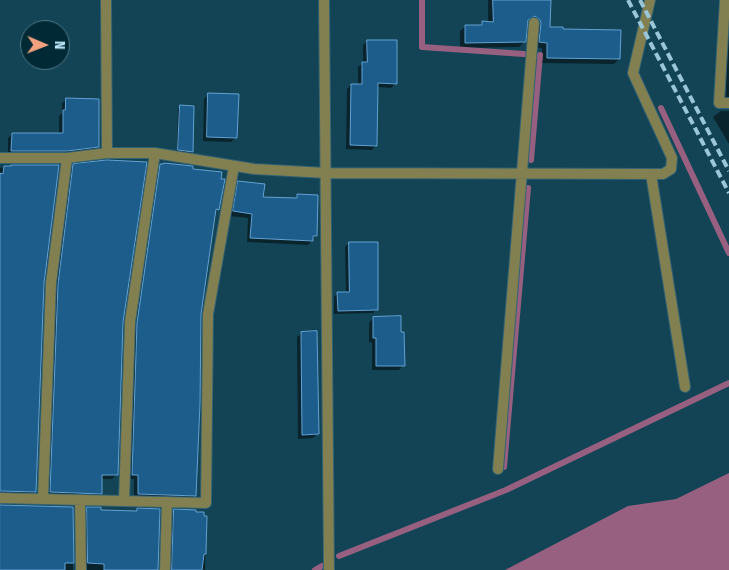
<!DOCTYPE html>
<style>
body{margin:0}
#map{position:relative;width:729px;height:570px;overflow:hidden;background:#124455;font-family:"Fira Sans Condensed",sans-serif}
canvas{display:block}
.north{position:absolute;left:20px;top:20px;width:50px;height:50px;box-sizing:border-box;background:#002936;border:1px solid #4e7786;border-radius:50%;rotate:91deg;font-size:14px;font-weight:700;line-height:20px;text-align:center;color:#c3edfe}
.north::after{content:'';display:block;margin:auto;width:18px;height:22px;background:#f1a17d;clip-path:polygon(50% 0,100% 100%,50% 72%,0 100%)}
</style>
<div id="map">
<canvas width="729" height="570"></canvas>
<div class="north">N</div>
</div>
<script>
const ctx = document.querySelector('canvas').getContext('2d');
ctx.lineJoin = 'round';
function fillPath(path, color) { ctx.fillStyle = color; ctx.fill(path, 'evenodd'); }
function stroke(path, color, width, dash) { ctx.strokeStyle = color; ctx.lineWidth = width; ctx.lineCap = dash ? 'butt' : 'round'; ctx.setLineDash(dash || []); ctx.stroke(path); }
const water = new Path2D(`
 M729,473V570H505L628,506L676,499Z`);
const shadow = new Path2D(`
 M488,0H550L549,28L619,59L614,64L542,63V48L534,47L535,25L529,21L527,22L524,42L519,47L460,48V31L466,26H479L482,23H488Z
 M729,27V102L723,100V94L726,92L727,30Z
 M367,41L396,83L391,88L377,87L376,145L372,150L346,149L347,89L351,85H358V67L363,63V45Z
 M209,94L236,137L231,142L203,141L204,99Z
 M66,100L98,147L94,151L62,154H8V138L12,134L59,135V116L62,113V103Z
 M180,107L192,152L190,154L177,151L178,109Z
 M721,111H729V144L713,117Z
 M74,165L122,322L117,474L112,479H101L100,493L96,498L46,496L54,289L69,170Z
 M161,165L192,170L218,209L214,213L200,313L195,495L191,500L134,499V479H128L133,328L156,170L159,168L135,329H137L161,167H159Z
 M5,167L43,283L35,491L31,496L0,495V168Z
 M239,182L262,198L294,199L297,196L316,236L308,245L247,242L248,218L229,216L234,187Z
 M349,243L377,309L373,313L334,314V297L338,293H346L345,247Z
 M373,318L403,365L399,370H372V343L369,342V323Z
 M302,333L317,434L313,438L298,439L297,337Z
 M0,506L72,508L73,570H0Z
 M87,508L100,511L135,512L138,509L157,570H84L83,513Z
 M174,510L195,513L206,517L205,570H168L170,515Z`);
const stream = new Path2D(`
 M422,0V47L524,54
 M661,108L729,253
 M531,160L540,55
 M504,467L528,188
 M339,556L506,490L729,383
 M315,570L322,566`);
const building = new Path2D(`
 M493,0H551L550,27H563V29L621,30L620,59L547,58V43L539,42L541,23L540,20L535,16L528,20L526,42L465,43V25H482V21L493,22Z
 M367,40H397V84L378,83L377,146L350,145L351,84H362V62H367Z
 M208,93L239,94L237,138L207,137Z
 M66,98L99,99V147L67,151H11L12,133H63V110H65Z
 M180,105L194,106L193,152L178,150Z
 M107,160L147,162L123,322L118,475H102V494L50,492L58,284L73,164Z
 M164,163L193,166V169L222,172L221,179H225L219,210L216,209L201,314L200,404L196,496L138,494V475H132L137,323L160,164H163Z
 M11,165H59L44,283L36,492L0,491V173L3,174L4,166H11Z
 M238,181L265,184L263,197L297,198V194L318,195L317,236H313V241L250,238L252,214L233,211Z
 M349,242H378V310L338,311L337,292H349Z
 M401,316V332H404L405,366H376V338H373V317Z
 M317,331L319,434L302,435L301,332Z
 M0,505L73,507L74,563H65V570H0Z
 M87,507H101V510L137,511V508L160,509L158,570H104V564L88,563Z
 M174,509L196,510V512H204V516H207L206,554H204L202,570H172Z`);
const street = new Path2D(`
 M106,0L107,153
 M324,0L329,570
 M725,0L719,103H729
 M0,158H67L107,153H155L254,169L326,173L663,174L671,169L672,158L633,73L650,0
 M651,174L685,387
 M498,469L534,23
 M0,498L206,503L208,314L234,166
 M43,499L51,283L67,158
 M80,500L81,570
 M124,501L130,322L155,153
 M165,570L167,502`);
const rail = new Path2D(`
 M628,0L729,193
 M640,0L729,171`);
fillPath(water, '#976080');
fillPath(shadow, '#0007');
stroke(stream, '#976080', 6);
fillPath(building, '#1d5d8b');
stroke(building, '#63a1d3', 1);
stroke(street, '#326273', 12);
stroke(street, '#827f51', 10);
stroke(rail, '#9ac6d7', 4, [8, 4]);
</script>
